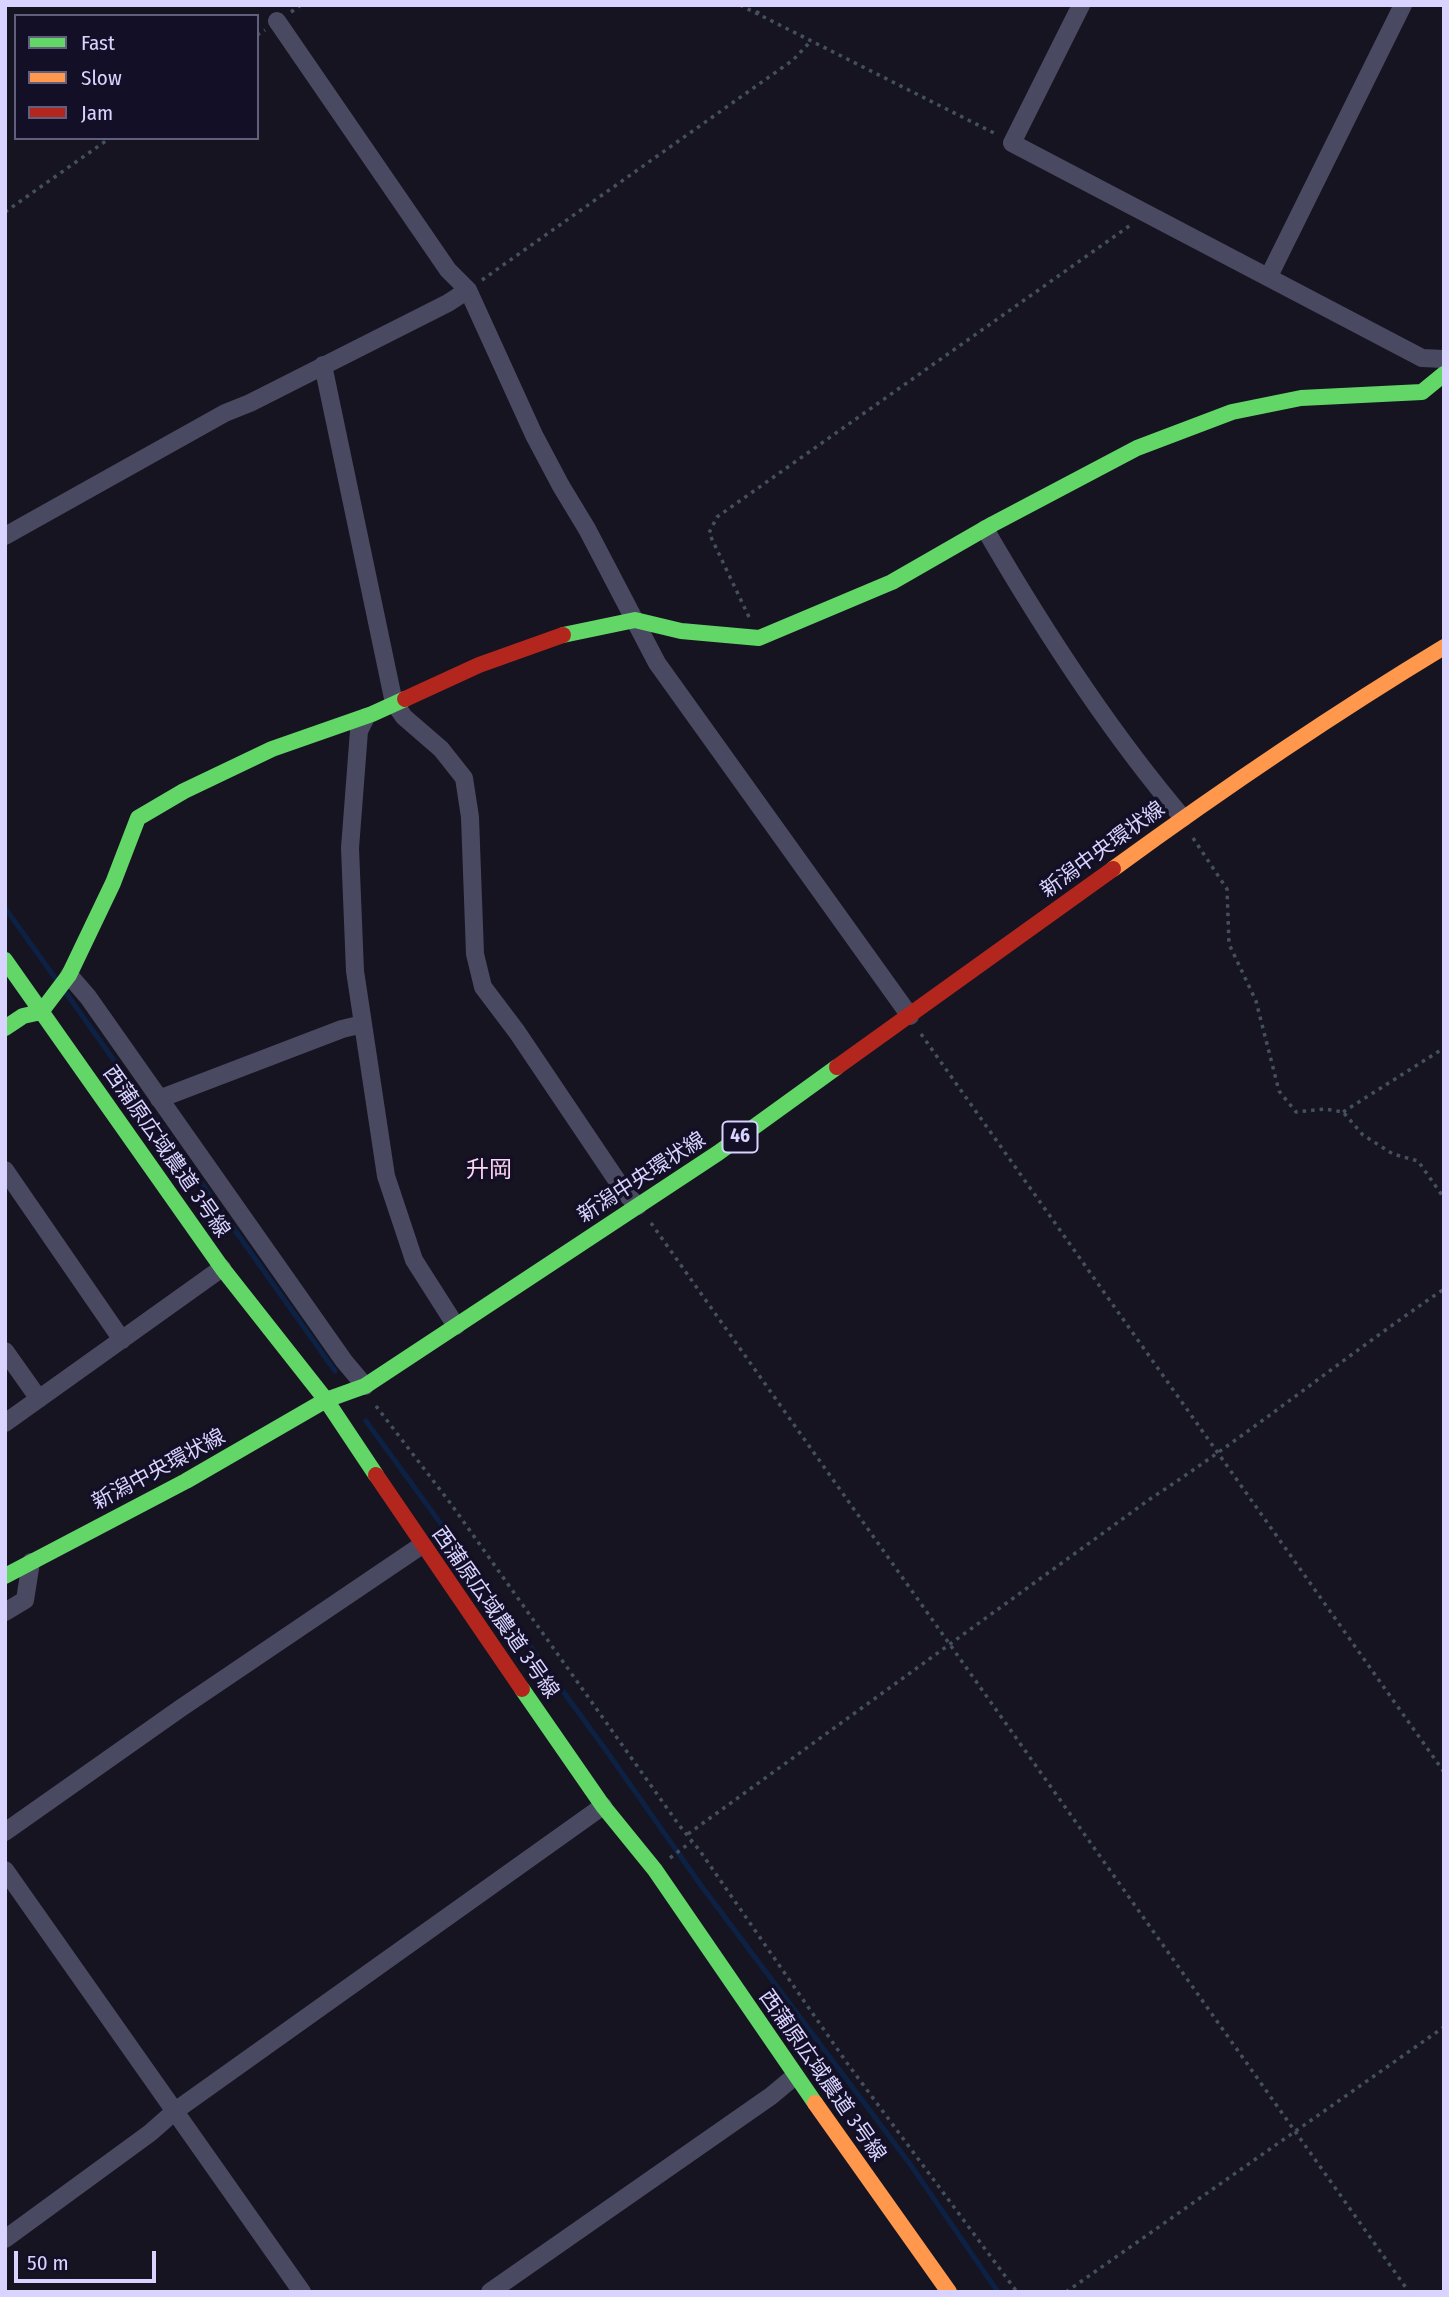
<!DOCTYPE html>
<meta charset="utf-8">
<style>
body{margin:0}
#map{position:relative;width:1449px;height:2297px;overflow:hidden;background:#161421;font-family:"Fira Sans Condensed",sans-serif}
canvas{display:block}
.frame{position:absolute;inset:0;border:7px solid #d9d4ff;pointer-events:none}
.legend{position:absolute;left:14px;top:14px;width:245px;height:126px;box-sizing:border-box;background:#130f26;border:2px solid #625e7d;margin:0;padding:9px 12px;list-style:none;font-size:21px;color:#d9d4ff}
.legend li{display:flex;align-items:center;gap:14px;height:35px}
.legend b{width:35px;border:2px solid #625e7d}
.scale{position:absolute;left:14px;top:2251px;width:142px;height:32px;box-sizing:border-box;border:4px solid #d9d4ff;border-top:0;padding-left:9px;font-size:21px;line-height:24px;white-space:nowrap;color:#d9d4ff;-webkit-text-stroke:5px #130f26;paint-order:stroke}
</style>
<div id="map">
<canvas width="1449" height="2297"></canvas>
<div class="frame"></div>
<ul class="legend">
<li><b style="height:9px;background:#63d668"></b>Fast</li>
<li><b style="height:9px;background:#ff974d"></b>Slow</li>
<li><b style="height:9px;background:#b3261e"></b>Jam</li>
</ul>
<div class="scale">50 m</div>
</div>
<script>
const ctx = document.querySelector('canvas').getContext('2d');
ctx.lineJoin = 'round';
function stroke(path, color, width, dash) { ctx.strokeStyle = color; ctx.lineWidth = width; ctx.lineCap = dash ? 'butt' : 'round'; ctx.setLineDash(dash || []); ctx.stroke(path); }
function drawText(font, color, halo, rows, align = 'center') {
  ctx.font = font + ' "Fira Sans Condensed","Noto Sans JP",sans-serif'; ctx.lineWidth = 7; ctx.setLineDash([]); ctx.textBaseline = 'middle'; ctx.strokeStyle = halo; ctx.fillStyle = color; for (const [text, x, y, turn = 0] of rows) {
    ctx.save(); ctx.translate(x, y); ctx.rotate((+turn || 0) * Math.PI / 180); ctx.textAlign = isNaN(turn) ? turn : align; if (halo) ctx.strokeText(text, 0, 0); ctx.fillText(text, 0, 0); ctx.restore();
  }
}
const stream = new Path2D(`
 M5,908L56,979
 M64,990L335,1371
 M366,1421L608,1753L700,1884L910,2164L998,2292`);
const path = new Path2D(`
 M740,5L998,135
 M291,12L301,5
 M757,14L761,5
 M257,35L265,30
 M5,212L110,138
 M482,280L793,60L811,41
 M749,617L709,533L717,517L1132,224
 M1193,838L1227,889L1229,944L1256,1001L1279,1091L1296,1112L1325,1109L1343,1112L1363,1135L1393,1154L1418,1161L1444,1198
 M921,1034L1444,1772
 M1343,1112L1444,1048
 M651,1223L1409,2292
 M376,1406L451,1504L679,1825L700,1851L847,2063L1017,2292
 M688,1834L1150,1499C1251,1433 1344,1357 1444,1289
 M670,1858L691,1842
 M1066,2292L1444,2027`);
const street = new Path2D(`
 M1081,5L1012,143L1422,358L1444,359
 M277,21L448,270L468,290L534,435L561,486L587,529L657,663L910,1016
 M1269,276L1403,5
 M323,365L394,703L404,717L441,749L464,778L470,817L475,954L483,987L517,1032L626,1194L638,1206
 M985,529C1043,629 1108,730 1183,818
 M5,536L225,413L250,403L448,303L468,290
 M366,717L359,731L350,848L355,971L386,1176L414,1260L456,1326
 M69,975L88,997L344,1361L365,1386
 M159,1099L342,1029L363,1024
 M5,1170L122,1340
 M5,1351L39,1399
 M5,1423L222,1268
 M5,1612L25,1600L31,1562
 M5,1832L181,1708L422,1545
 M5,1870L302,2292
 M5,2239L150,2133L175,2111L603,1806
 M490,2292L771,2096L795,2076`);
const fast = new Path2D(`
 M563,635L635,620L681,631L759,638L892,582L993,524L1137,448L1232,412L1301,398L1422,392L1444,374
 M5,960L222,1268L326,1400L376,1475
 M5,1028L23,1016L41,1012L69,975L113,883L138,818L184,791L272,749L372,714L405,699
 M5,1576L186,1481L326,1400L365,1386L718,1153L837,1067
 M522,1689L603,1806L655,1870L815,2103`);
const slow = new Path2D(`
 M1113,869C1220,791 1330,716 1444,647
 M815,2103L949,2292`);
const jam = new Path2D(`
 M405,699L479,665L563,635
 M837,1067L1113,869
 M376,1475L522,1689`);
const shields = [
 [740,1137,35]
];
const shieldNames = [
 ["46",740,1137]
];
const streetNames = [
 ["新潟中央環状線",1103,850,-36],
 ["西蒲原広域農道 3号線",166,1152,55],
 ["新潟中央環状線",642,1178,-33],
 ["新潟中央環状線",159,1470,-28],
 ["西蒲原広域農道 3号線",495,1613,55],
 ["西蒲原広域農道 3号線",822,2076,55]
];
const neighbourhoodNames = [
 ["升岡",489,1171]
];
stroke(stream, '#0d2144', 5);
stroke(path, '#44505f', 3.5, [3.5, 5]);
stroke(street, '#4a4962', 18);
stroke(fast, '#63d668', 16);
stroke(slow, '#ff974d', 16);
stroke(jam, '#b3261e', 16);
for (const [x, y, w] of shields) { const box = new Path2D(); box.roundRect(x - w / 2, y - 15.5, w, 31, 5); ctx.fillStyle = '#130f26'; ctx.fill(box); stroke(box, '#d9d4ff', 2); }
drawText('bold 19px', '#d9d4ff', null, shieldNames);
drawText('21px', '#d9d4ff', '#130f26', streetNames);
drawText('23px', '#ffd6f0', '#130f26', neighbourhoodNames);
</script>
